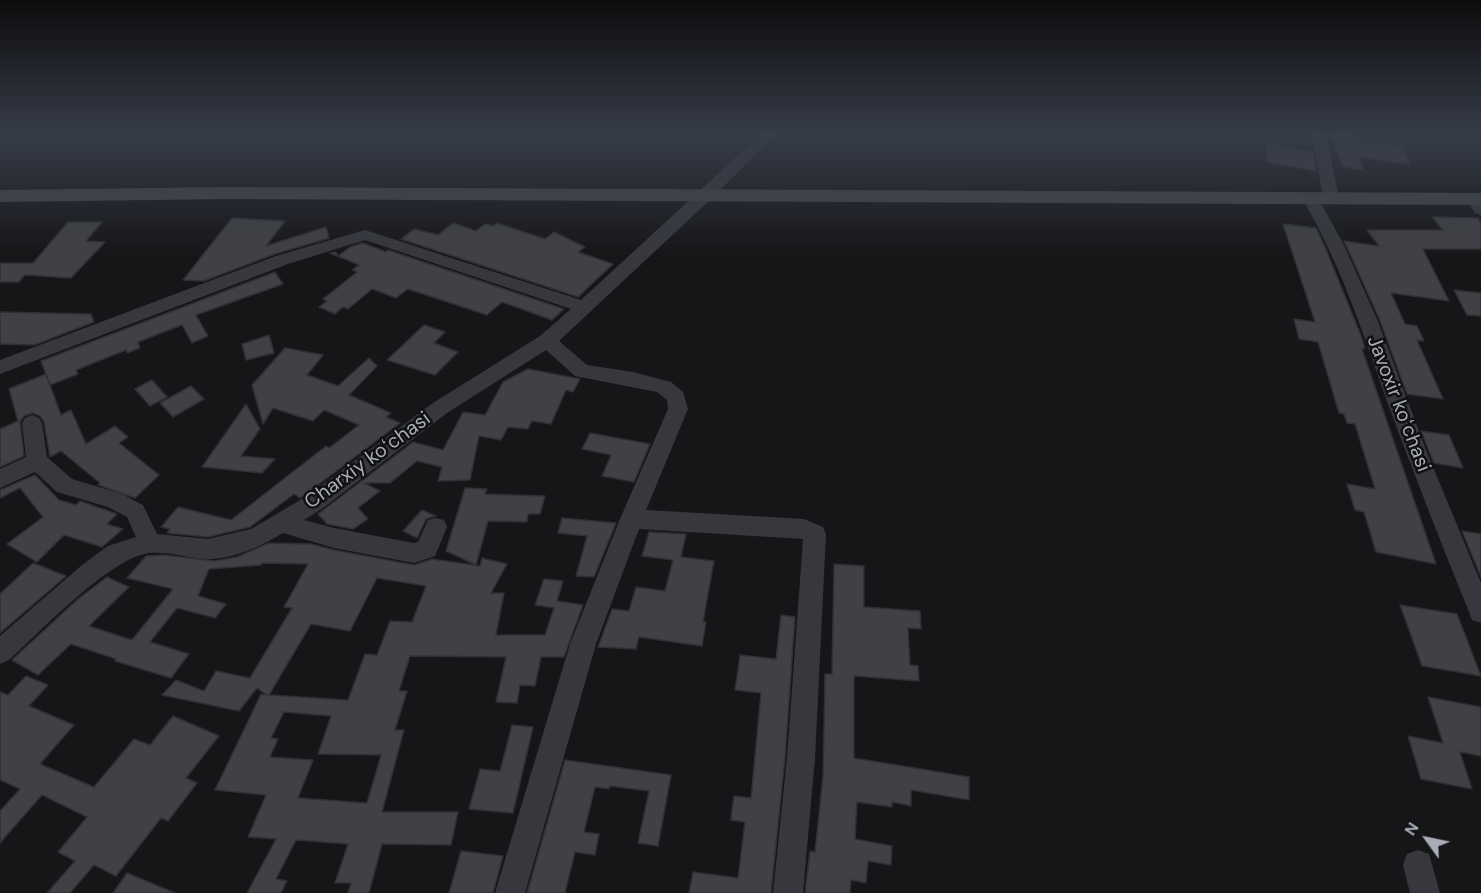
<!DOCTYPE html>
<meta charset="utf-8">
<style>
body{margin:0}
#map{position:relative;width:1481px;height:893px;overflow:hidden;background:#161618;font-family:"DM Sans",sans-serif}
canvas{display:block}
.north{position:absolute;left:1397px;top:809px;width:60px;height:60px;-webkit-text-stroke:4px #111113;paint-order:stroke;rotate:303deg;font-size:16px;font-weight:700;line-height:24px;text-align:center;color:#a8adb8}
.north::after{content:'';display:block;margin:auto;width:21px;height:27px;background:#a8adb8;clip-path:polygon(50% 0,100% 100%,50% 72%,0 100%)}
</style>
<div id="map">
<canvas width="1481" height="893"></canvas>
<div class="north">N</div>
</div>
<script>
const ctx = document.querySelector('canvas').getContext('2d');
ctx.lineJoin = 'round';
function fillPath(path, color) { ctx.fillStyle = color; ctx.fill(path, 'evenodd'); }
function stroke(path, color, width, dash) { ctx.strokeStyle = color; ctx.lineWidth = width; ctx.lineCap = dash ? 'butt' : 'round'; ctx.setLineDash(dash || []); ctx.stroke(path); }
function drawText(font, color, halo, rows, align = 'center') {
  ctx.font = font + ' "DM Sans",sans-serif'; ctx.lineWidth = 5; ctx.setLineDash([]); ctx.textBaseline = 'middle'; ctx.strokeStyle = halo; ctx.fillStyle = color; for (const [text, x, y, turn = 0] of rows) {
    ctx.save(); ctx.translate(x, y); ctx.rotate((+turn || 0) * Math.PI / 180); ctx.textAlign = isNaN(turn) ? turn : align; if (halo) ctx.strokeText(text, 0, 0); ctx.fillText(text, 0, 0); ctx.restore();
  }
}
const building = new Path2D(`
 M1332,133H1352L1354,139L1403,146L1410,164L1359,157L1363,170L1342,166Z
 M1266,143L1313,152L1316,171L1267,162Z
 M1432,217L1478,218L1481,223V249H1423L1449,301L1391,293L1405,324L1417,326L1424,341L1417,340L1443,399L1407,394L1379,318L1344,241L1379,246L1367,230H1443Z
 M232,218L285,221L266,246L326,227L329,238L275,254L204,281L183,280Z
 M68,222H102L86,241L105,242L71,278L25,275L19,282H0V263H33Z
 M453,223L476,231L485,224L493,226L497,223L545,239L554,232L585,247L578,252L613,264L578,297L401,239L414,229L438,235Z
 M1283,224L1316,228L1326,249L1360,333L1365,348L1362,349L1436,564L1376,552L1364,512L1355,510L1347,484L1375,489L1355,424L1347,423L1344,414L1339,413L1318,342L1299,339L1294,319L1315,322Z
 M363,243L386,252L388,250L564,309L552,320L502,302L487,315L408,289L396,298L372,289L348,309L343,307L335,314L319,307L327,301L323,299L357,272L352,270L359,265L330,253L336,252L338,256L350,247Z
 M275,272L283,284L196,315L208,336L192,343L182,325L138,342L140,348L127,353L126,350L76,370L78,374L50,385L41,361Z
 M1454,290L1481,293V316L1467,315Z
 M0,312L91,314L94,322L34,345L0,344Z
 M424,325L445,332L434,343L458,352L435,375L387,360Z
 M269,335L274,353L246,360L242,344Z
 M285,348L323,355L307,375L338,386L369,358L377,366L349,395L391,413L386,417L400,423L306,494L300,498L294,494L250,527L208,537L167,533L170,529L161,527L178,507L231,520L326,446L329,448L359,425L324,410L313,421L273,408L263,424L252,385Z
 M528,369L580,379L573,392L566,390L551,424L532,421L528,429L508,427L501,440L479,436L470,480L438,481L442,467L417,461L390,483H364L380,491L358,508L368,519L353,529L327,524L318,514L413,442L443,450L463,412L485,415L503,382Z
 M46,374L61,415L71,410L86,444L115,426L128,437L119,443L159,475L135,498L98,485L100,483L61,451L50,457L44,422L40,416L33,413L24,416L20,422L24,456L0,467V429L18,421L9,389Z
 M152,380L167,397L150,406L135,389Z
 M191,386L204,399L173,417L160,403Z
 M246,404L260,429L241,456L275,459L262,473L202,467Z
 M1421,431L1449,435L1463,468L1434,463Z
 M590,433L650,444L634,482L602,476L611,455L582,449Z
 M35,475L59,500L76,505L80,501L117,514L107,524L123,529L102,547L64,535L37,562L7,544L43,517L20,488L0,498V490Z
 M465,488L487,489L485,494L545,496L540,514H528L527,522L488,521L476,565L446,551Z
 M422,510L436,516L426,519L417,538L403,531Z
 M562,518L616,523L594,577L576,576L587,536L558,533Z
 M1462,531L1481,534V577Z
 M649,532L686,534L681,557L714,561L703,622H706L702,646L639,637L636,649L598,647L612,609L629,611L636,587L665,591L673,560L642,556Z
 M269,543L311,544L334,550L414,565L432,559L480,566L482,558L507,564L491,593H504L496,635H545L554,608L535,605L544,579L563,581L557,601L583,605L564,657H541L535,686L520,685L517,703L496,702L506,657L410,656L399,691H407L395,730H404L382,812H458L451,845L382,844L369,893H348L351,883H335L348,844L296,840L276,879L287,881L281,893H247L276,839L248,837L266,795L215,790L261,694L267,695L257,688L239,711L162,695L176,680L204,691L216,671L250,678L292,608L284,607L308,564L262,563L261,565L209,569L198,596L226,604L215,618L177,608L150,642L189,654L171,678L115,661L116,659L71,644L38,675L12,660L78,599L107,577L129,587L89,626L132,640L173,589L127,578L146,556L164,555L215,561L237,557ZM377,578L426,586L412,622L390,621L377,655L365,654L348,700L269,695L311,624L350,631ZM284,712L331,716L318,754L381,755L367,803L298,798L313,760L270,757L278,739L271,738Z
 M33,563L66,576L0,633V594Z
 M834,564L864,566V607L920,611L921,629L908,628L910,665L918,666L919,681L854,676V758L969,777V800L911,790V806L892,802V807L857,802L855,839L892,846L891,865L868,861L866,883L851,880L850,893H805L810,851L815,852L823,776L825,674H832Z
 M1400,605L1457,614L1481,676L1422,666Z
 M781,615L795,617L785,758L771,893H689L693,872L738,878L745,822L731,820L732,810L734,796L751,798L761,693L735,690L740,655L776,659Z
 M26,676L48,685L29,706L74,725L40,764L94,787L134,739L150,745L173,716L219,736L186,778L197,783L168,821L161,818L116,876L94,865L70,893H47L75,861L58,852L87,817L42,795L0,843V811L20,789L0,780V692L8,695Z
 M1428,697L1481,707V756L1460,752L1472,789L1421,779L1408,736L1443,743Z
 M512,725L533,727L513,813L469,809L480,769L500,771Z
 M565,760L671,775L658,846L638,843L649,791L610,786L609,789L595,787L584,832L599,834L595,855L575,852L565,893H527Z
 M461,851L503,856L493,893H449Z
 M127,873L175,893H113Z`);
const minor = new Path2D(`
 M762,133H777L712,198L559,341L587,365L633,372L671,382L683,392L688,409L646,510L804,519L823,527L826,534L815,758L803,893H773L787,758L803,539L639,529L596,644L525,893H495L570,644L620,519L668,409L667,400L657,392L575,376L546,350L447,413L323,508L304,520L334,528L414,543L418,542L428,520L436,518L444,520L447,527L435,556L414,563L334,548L283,533C262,546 232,560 205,559C188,558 168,551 150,553C112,556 39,633 9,660L0,664V636L82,565L108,546L136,537L127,517L108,507L57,492L35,472L0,488V469L26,457L22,423L25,418L32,415L39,418L42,423L47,457L72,479L122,494L143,505L157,534L208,539L251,529L307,496L433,403L540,336L571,309L365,240L288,264L0,374V360L276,256L365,230L581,300Z
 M1312,133H1326L1339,198L1337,201H1325L1323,198Z
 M1310,193L1318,198L1344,245L1377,319L1426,450L1481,583V623L1472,620L1469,612C1441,543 1414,474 1388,404C1363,333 1340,263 1302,198Z
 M1474,194L1481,198V215L1475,213L1466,199Z
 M1418,850L1429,854L1440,893H1410L1403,865L1407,854Z`);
const secondary = new Path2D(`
 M227,187L1481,193V205L227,199L0,202V190Z`);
const streetNames = [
 ["Javoxir koʻchasi",1398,404,69],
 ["Charxiy koʻchasi",368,461,-36]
];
fillPath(building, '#404145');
stroke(building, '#303034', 1.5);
fillPath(minor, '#37383d');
fillPath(secondary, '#45474d');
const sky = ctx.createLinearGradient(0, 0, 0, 258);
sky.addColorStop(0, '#0c0c0d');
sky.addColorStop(0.52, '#363c48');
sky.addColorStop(1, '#363c4800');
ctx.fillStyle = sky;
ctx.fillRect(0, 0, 1481, 258);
drawText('20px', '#a8adb8', '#111113', streetNames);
</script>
